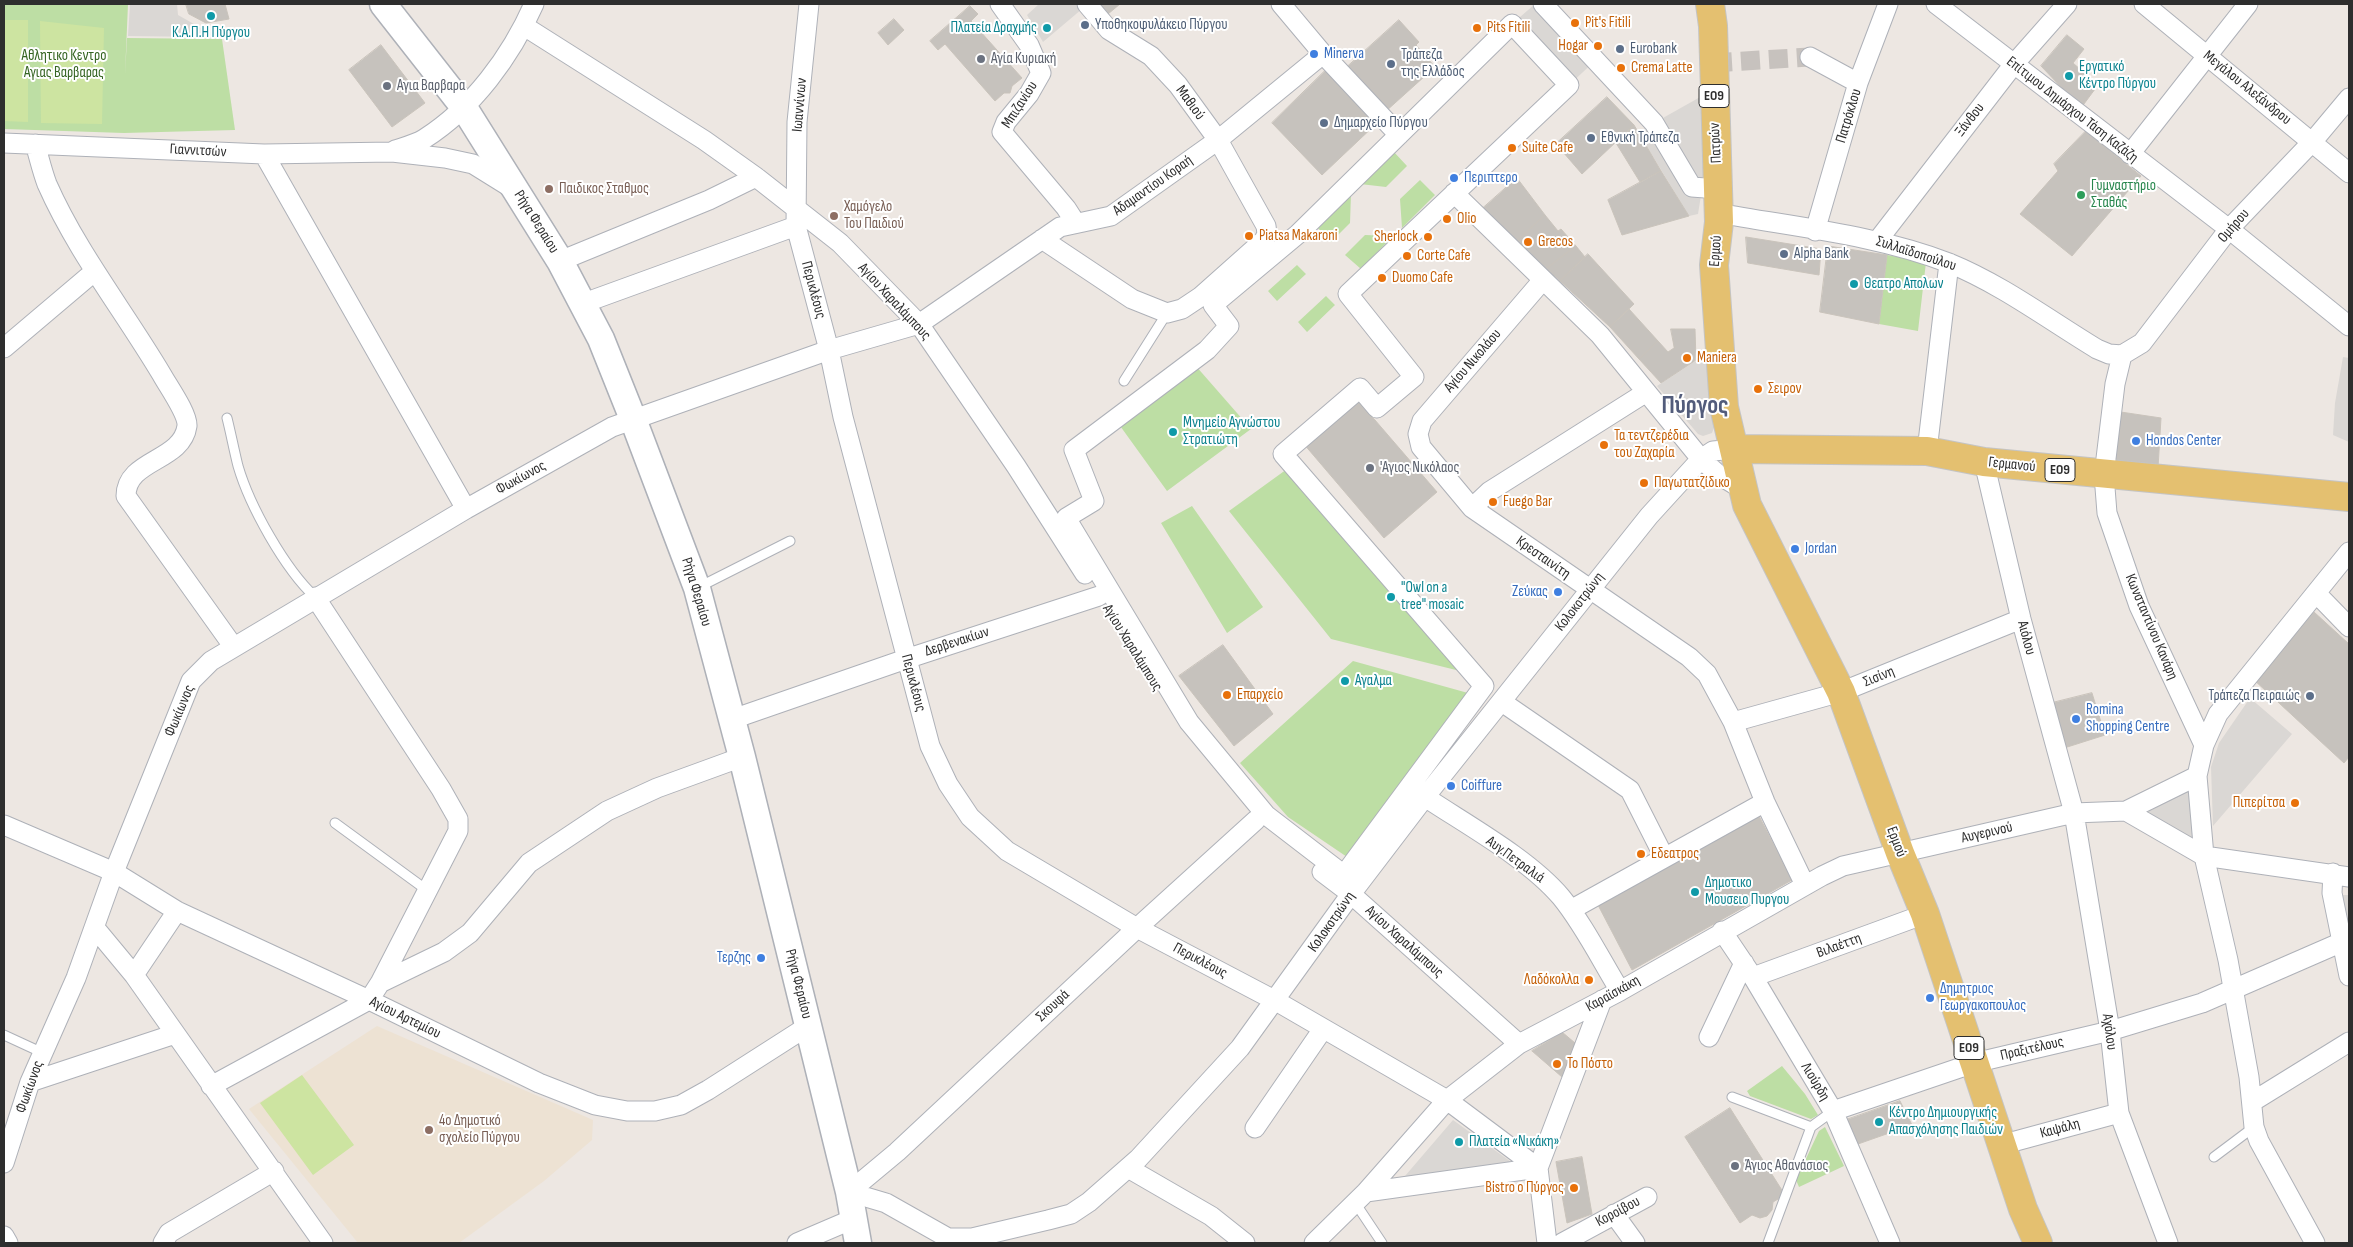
<!DOCTYPE html>
<meta charset="utf-8">
<style>
body{margin:0}
#map{position:relative;width:2353px;height:1247px;overflow:hidden;background:#ede7e2;font-family:"Sofia Sans Condensed",sans-serif}
canvas{display:block}
.frame{position:absolute;inset:0;border:5px solid #2e2e2e;pointer-events:none}
</style>
<div id="map">
<canvas width="2353" height="1247"></canvas>
<div class="frame"></div>
</div>
<script>
const ctx = document.querySelector('canvas').getContext('2d');
ctx.lineJoin = 'round';
function fillPath(path, color) { ctx.fillStyle = color; ctx.fill(path, 'evenodd'); }
function stroke(path, color, width, dash) { ctx.strokeStyle = color; ctx.lineWidth = width; ctx.lineCap = dash ? 'butt' : 'round'; ctx.setLineDash(dash || []); ctx.stroke(path); }
function drawText(font, color, halo, rows, align = 'center') {
  ctx.font = font + ' "Sofia Sans Condensed",sans-serif'; ctx.lineWidth = 4; ctx.setLineDash([]); ctx.textBaseline = 'middle'; ctx.strokeStyle = halo; ctx.fillStyle = color; for (const [text, x, y, turn = 0] of rows) {
    ctx.save(); ctx.translate(x, y); ctx.rotate((+turn || 0) * Math.PI / 180); ctx.textAlign = isNaN(turn) ? turn : align; if (halo) ctx.strokeText(text, 0, 0); ctx.fillText(text, 0, 0); ctx.restore();
  }
}
const education = new Path2D(`
 M377,1026L593,1120L592,1140L544,1181L459,1243H358L249,1109Z`);
const green = new Path2D(`
 M4,4H128L125,75L127,38L222,39L235,130L124,133L4,129Z
 M1393,151L1407,166L1386,187L1360,184Z
 M1420,180L1435,195L1402,228L1400,199Z
 M1351,194L1350,223L1331,242L1317,227Z
 M1365,235L1393,236L1361,269L1345,255Z
 M1887,255L1926,262L1918,331L1879,324Z
 M1297,265L1306,274L1277,301L1268,291Z
 M1326,296L1335,305L1307,332L1298,322Z
 M1195,365L1251,429L1167,491L1118,423Z
 M1294,464L1460,671L1331,639L1229,511Z
 M1192,506L1263,607L1227,633L1161,523Z
 M1353,661L1468,693L1353,861L1288,817L1240,763Z
 M1782,1066L1805,1094L1818,1115L1811,1119L1750,1096L1747,1091Z
 M1825,1127L1844,1166L1799,1187L1796,1180L1819,1131Z`);
const pitch = new Path2D(`
 M4,20H28V122L4,121Z
 M40,21L104,28L102,124L41,123Z
 M302,1075L354,1145L313,1175L260,1103Z`);
const plaza = new Path2D(`
 M130,4H177L178,15L201,28L204,37L128,36Z
 M1039,4H1077L1082,9L1043,42L1027,15Z
 M1535,4L1596,60L1569,85L1512,24Z
 M1702,96L1704,177L1698,214L1689,216L1638,132Z
 M1709,352L1716,422L1712,433L1703,436L1698,434L1657,386Z
 M2343,357L2349,358V442L2333,435L2335,403Z
 M2250,698L2292,734L2213,826L2211,767L2219,743Z
 M2181,790L2189,792L2196,835L2188,839L2150,817L2148,808Z
 M2338,895H2349V944Z
 M1453,1120L1514,1164L1393,1190Z`);
const building = new Path2D(`
 M186,4H225L229,19L206,23L189,14Z
 M1099,4H1120L1108,14Z
 M970,6L978,14L971,21L1022,78L1012,86L1010,93H1004L995,101L945,44L938,50L930,41Z
 M894,19L904,30L888,45L878,33Z
 M1399,20L1419,42L1416,45L1435,67L1385,112L1346,68Z
 M2067,35L2084,49L2073,63L2098,85L2081,108L2041,66Z
 M381,45L425,103L392,127L349,70Z
 M1326,70L1377,123L1322,175L1272,123Z
 M1607,97L1634,125L1582,174L1556,144Z
 M1634,125L1661,171L1640,182L1616,143Z
 M2086,131L2141,176L2072,256L2020,214L2058,171L2054,164Z
 M1661,171L1689,216L1622,235L1608,200Z
 M1517,178L1545,215L1517,241L1482,209Z
 M1545,215L1558,231L1561,229L1576,246L1546,269L1517,241Z
 M1746,237L1821,249L1819,275L1748,263Z
 M1576,246L1585,257L1560,281L1546,269Z
 M1828,246L1887,255L1879,324L1820,312Z
 M1588,254L1634,304L1610,327L1560,281Z
 M1629,309L1658,341L1639,359L1610,327Z
 M1671,329H1695L1696,360L1661,383L1639,359L1658,341L1668,352L1674,348Z
 M1356,398L1437,492L1384,538L1303,443Z
 M2114,411L2161,418L2158,468L2110,464Z
 M2314,612L2349,644V757L2344,763L2253,679Z
 M1223,645L1273,714L1234,746L1179,676Z
 M2092,693L2105,735L2061,749L2048,704Z
 M1759,816L1792,880L1632,970L1598,905Z
 M1562,1032L1575,1043L1562,1077L1532,1051Z
 M1900,1101L1912,1125L1858,1144L1846,1120Z
 M1730,1108L1785,1195L1773,1202L1772,1210L1767,1216L1760,1218L1752,1215L1740,1223L1685,1137Z
 M1582,1157L1592,1214L1567,1223L1556,1162Z`);
const streetTunnel = new Path2D(`
 M1713,63L1810,57`);
const lane = new Path2D(`
 M1124,381L1167,313
 M227,418C231,434 234,450 238,466C250,507 285,569 315,597
 M699,587L790,541
 M335,823L428,891
 M4,1035L43,1053
 M1732,1097L1811,1127
 M2214,1157L2254,1127
 M1356,1204L1382,1243
 M1768,1243L1811,1127L1833,1111`);
const street = new Path2D(`
 M809,4L797,122L796,226L829,350L843,417L930,746L948,784L970,817L1007,851L1137,928L1276,1001L1447,1100L1538,1168
 M1000,4L1029,45L1041,73L1029,94L1006,122L1002,132L1066,208L1075,222
 M1281,4L1323,54L1399,135
 M1543,4L1654,123L1692,187L1718,189
 M1936,4L2229,229L2349,326
 M2144,4L2349,173
 M1512,24L1569,85L1348,294L1414,377L1377,408L1360,388L1283,454L1484,686L1344,875L1266,815L1189,722L1066,518L1094,501L1074,450L1207,350L1229,326L1213,305L1298,234Z
 M524,26L704,140L756,177L840,243L919,324L1016,466L1085,574
 M1810,57L1858,83
 M4,143L264,154L392,152L445,158L473,164L510,187
 M35,144C39,157 42,171 47,184C77,252 124,311 162,375C168,386 188,414 187,426C182,462 126,459 126,496L233,646
 M395,150C404,147 416,144 424,139C473,108 511,56 534,4
 M264,154L466,509
 M2130,154L2248,4
 M1454,193L1600,335L1701,459L1719,475L1742,489
 M1718,213C1793,227 1878,235 1949,263C2001,284 2049,320 2097,349L2109,354L2122,355
 M1815,231L1858,83L1888,4
 M1042,239L1132,299L1167,313L1182,309L1200,297L1264,240L1267,234L1266,226L1218,140L1178,85L1151,56L1109,30L1087,4
 M1878,240L2014,64L2067,4
 M560,261L709,200L756,177
 M1542,281L1422,421L1418,434L1421,447L1472,508L1689,657L1707,674L1733,722L1765,802L1804,883
 M584,303L796,226
 M4,348L95,271
 M2122,355L2115,384L2104,475L2107,513L2139,606L2204,745
 M2122,355L2142,343L2229,229L2313,141L2349,98
 M1927,451L1949,263
 M1984,462L2021,619L2074,813L2110,1031L2119,1113L2168,1243
 M1472,508L1490,491L1645,393
 M2316,593L2349,627
 M315,597L441,789L458,819V831L380,983
 M1502,702L1630,790L1664,857
 M730,720L906,659L1099,596
 M1733,722L1841,692L2021,619
 M1425,797C1467,825 1529,859 1561,897C1584,925 1601,960 1620,991
 M2126,811L2204,856L2349,877
 M4,825L114,872L177,911L369,1000L539,1083L595,1105L627,1111H655L681,1105L708,1090L808,1026
 M1322,872L1351,894L1519,1044
 M2333,873L2332,893L2349,976
 M1576,907L1765,802
 M95,928L134,975L323,1243
 M1722,931L1753,977L1833,1111L1890,1243
 M134,975L177,911
 M1753,977L1925,914
 M1709,1037L1744,963
 M30,1082L175,1034
 M211,1086L369,1000L380,983L444,952L470,933L529,863L607,811L657,788L742,757
 M2252,1102L2349,1042
 M1833,1111L1974,1063L2110,1031L2202,1003L2342,942
 M1255,1128L1323,1029
 M2001,1145L2119,1113
 M4,1163L30,1082L76,978L114,872L191,681L211,661L466,509L612,427L829,350L919,324L1060,227L1111,216L1218,140L1323,54
 M1128,1168L1211,1216L1245,1243
 M849,1192L886,1203L948,1238H972L1048,1220L1071,1214L1089,1202L1138,1159L1240,1048L1351,894L1425,797L1649,516L1701,459L1713,451L1735,449
 M849,1192L897,1152L1137,928L1256,820
 M1366,1192L1538,1168
 M1614,1214L1635,1243
 M4,1236L8,1243
 M163,1243L169,1233L274,1171
 M797,1243L853,1219
 M1314,1243L1366,1192L1447,1100L1519,1044L1620,991L1822,876L1843,866L2074,813L2126,811L2197,776
 M1547,1243L1538,1168L1602,1000
 M1562,1243L1647,1197
 M2315,1243L2259,1141L2254,1127L2249,1077L2228,960L2204,856L2197,776L2204,745L2218,714L2349,552`);
const secondary = new Path2D(`
 M383,4L463,106L560,261L601,339L633,419L697,588L742,757L849,1192L858,1243`);
const primary = new Path2D(`
 M1710,4L1713,26L1719,222L1714,265L1724,407L1747,505L1841,692L1900,853L1925,914L2023,1209L2038,1243
 M1735,449L1927,451L1984,462L2349,497`);
const markers = [
 [211,16,5,"#0f9aa8"],
 [1575,23,5,"#e8710a"],
 [1085,25,5,"#5c6f8a"],
 [1047,28,5,"#0f9aa8"],
 [1477,28,5,"#e8710a"],
 [1598,46,5,"#e8710a"],
 [1620,49,5,"#5c6f8a"],
 [1314,54,5,"#3f7fe0"],
 [981,59,5,"#6b7280"],
 [1391,64,5,"#5c6f8a"],
 [1621,68,5,"#e8710a"],
 [2069,76,5,"#0f9aa8"],
 [387,86,5,"#6b7280"],
 [1324,123,5,"#5c6f8a"],
 [1591,138,5,"#5c6f8a"],
 [1512,148,5,"#e8710a"],
 [1454,178,5,"#3f7fe0"],
 [549,189,5,"#8d6e63"],
 [2081,195,5,"#2e9e5b"],
 [834,216,5,"#8d6e63"],
 [1447,219,5,"#e8710a"],
 [1249,236,5,"#e8710a"],
 [1428,237,5,"#e8710a"],
 [1528,242,5,"#e8710a"],
 [1784,254,5,"#5c6f8a"],
 [1407,256,5,"#e8710a"],
 [1382,278,5,"#e8710a"],
 [1854,284,5,"#0f9aa8"],
 [1687,358,5,"#e8710a"],
 [1758,389,5,"#e8710a"],
 [1173,432,5,"#0f9aa8"],
 [2136,441,5,"#3f7fe0"],
 [1604,445,5,"#e8710a"],
 [1370,468,5,"#6b7280"],
 [1644,483,5,"#e8710a"],
 [1493,502,5,"#e8710a"],
 [1795,549,5,"#3f7fe0"],
 [1558,592,5,"#3f7fe0"],
 [1391,597,5,"#0f9aa8"],
 [1345,681,5,"#0f9aa8"],
 [1227,695,5,"#e8710a"],
 [2310,696,5,"#5c6f8a"],
 [2076,719,5,"#3f7fe0"],
 [1451,786,5,"#3f7fe0"],
 [2295,803,5,"#e8710a"],
 [1641,854,5,"#e8710a"],
 [1695,892,5,"#0f9aa8"],
 [761,958,5,"#3f7fe0"],
 [1589,980,5,"#e8710a"],
 [1930,998,5,"#3f7fe0"],
 [1557,1064,5,"#e8710a"],
 [1879,1122,5,"#0f9aa8"],
 [429,1130,5,"#8d6e63"],
 [1459,1142,5,"#0f9aa8"],
 [1735,1166,5,"#6b7280"],
 [1574,1188,5,"#e8710a"]
];
const shields = [
 [1714,96,30],
 [2060,470,30],
 [1969,1048,30]
];
const shieldNames = [
 ["ΕΟ9",1714,96],
 ["ΕΟ9",2060,470],
 ["ΕΟ9",1969,1048]
];
const foodNames = [
 ["Pit's Fitili",1585,23],
 ["Pits Fitili",1487,28],
 ["Hogar",1588,46,"right"],
 ["Crema Latte",1631,68],
 ["Suite Cafe",1522,148],
 ["Olio",1457,219],
 ["Piatsa Makaroni",1259,236],
 ["Sherlock",1418,237,"right"],
 ["Grecos",1538,242],
 ["Corte Cafe",1417,256],
 ["Duomo Cafe",1392,278],
 ["Maniera",1697,358],
 ["Σειρον",1768,389],
 ["Τα τεντζερέδια",1614,436],
 ["του Ζαχαρία",1614,453],
 ["Παγωτατζίδικο",1654,483],
 ["Fuego Bar",1503,502],
 ["Επαρχείο",1237,695],
 ["Πιπερίτσα",2285,803,"right"],
 ["Εδεατρος",1651,854],
 ["Λαδόκολλα",1579,980,"right"],
 ["Το Πόστο",1567,1064],
 ["Bistro ο Πύργος",1564,1188,"right"]
];
const serviceNames = [
 ["Υποθηκοφυλάκειο Πύργου",1095,25],
 ["Eurobank",1630,49],
 ["Τράπεζα",1401,55],
 ["της Ελλάδος",1401,72],
 ["Δημαρχείο Πύργου",1334,123],
 ["Εθνική Τράπεζα",1601,138],
 ["Alpha Bank",1794,254],
 ["Τράπεζα Πειραιώς",2300,696,"right"]
];
const cultureNames = [
 ["Πλατεία Δραχμής",1037,28,"right"],
 ["Κ.Α.Π.Η Πύργου",211,33,"center"],
 ["Εργατικό",2079,67],
 ["Κέντρο Πύργου",2079,84],
 ["Θεατρο Απολων",1864,284],
 ["Μνημείο Αγνώστου",1183,423],
 ["Στρατιώτη",1183,440],
 ["\"Owl on a",1401,588],
 ["tree\" mosaic",1401,605],
 ["Αγαλμα",1355,681],
 ["Δημοτικο",1705,883],
 ["Μουσειο Πυργου",1705,900],
 ["Κέντρο Δημιουργικής",1889,1113],
 ["Απασχόλησης Παιδιών",1889,1130],
 ["Πλατεία «Νικάκη»",1469,1142]
];
const shopNames = [
 ["Minerva",1324,54],
 ["Περιπτερο",1464,178],
 ["Hondos Center",2146,441],
 ["Jordan",1805,549],
 ["Ζεύκας",1548,592,"right"],
 ["Romina",2086,710],
 ["Shopping Centre",2086,727],
 ["Coiffure",1461,786],
 ["Τερζης",751,958,"right"],
 ["Δημητριος",1940,989],
 ["Γεωργακοπουλος",1940,1006]
];
const parkNames = [
 ["Αθλητικο Κεντρο",64,56],
 ["Αγιας Βαρβαρας",64,73]
];
const worshipNames = [
 ["Αγία Κυριακή",991,59],
 ["Αγια Βαρβαρα",397,86],
 ["'Αγιος Νικόλαος",1380,468],
 ["Άγιος Αθανάσιος",1745,1166]
];
const streetNames = [
 ["Μεγάλου Αλεξάνδρου",2247,88,39],
 ["Μαθιού",1190,103,54],
 ["Ιωαννίνων",800,105,-85],
 ["Μπιζανίου",1020,105,-57],
 ["Επίτιμου Δημάρχου Τάση Καζάζη",2072,110,38],
 ["Πατρόκλου",1849,116,-73],
 ["Ξάνθου",1970,120,-52],
 ["Πατρών",1716,143,-93],
 ["Γιαννιτσών",198,151,3],
 ["Αδαμαντίου Κοραή",1153,186,-35],
 ["Ρήγα Φεραίου",536,222,58],
 ["Ομήρου",2234,226,-49],
 ["Ερμού",1716,251,-86],
 ["Συλλαϊδοπούλου",1916,254,18],
 ["Περικλέους",813,290,75],
 ["Αγίου Χαραλάμπους",894,302,47],
 ["Αγίου Νικολάου",1473,361,-49],
 ["Γερμανού",2012,465,6],
 ["Φωκίωνος",521,478,-29],
 ["Κρεσταινίτη",1543,558,35],
 ["Ρήγα Φεραίου",696,592,73],
 ["Κολοκοτρώνη",1580,602,-52],
 ["Κωνσταντίνου Κανάρη",2151,627,67],
 ["Αιόλου",2026,638,75],
 ["Δερβενακίων",957,642,-18],
 ["Αγίου Χαραλάμπους",1132,648,58],
 ["Σισίνη",1879,677,-22],
 ["Περικλέους",913,683,75],
 ["Φωκίωνος",180,711,-67],
 ["Αυγερινού",1987,833,-13],
 ["Ερμού",1896,842,69],
 ["Αυγ.Πετραλιά",1515,860,36],
 ["Κολοκοτρώνη",1332,922,-55],
 ["Αγίου Χαραλάμπους",1404,942,42],
 ["Βιλαέττη",1839,946,-20],
 ["Περικλέους",1200,961,28],
 ["Ρήγα Φεραίου",798,984,76],
 ["Καραϊσκάκη",1613,994,-29],
 ["Σκουφά",1053,1006,-43],
 ["Αγίου Αρτεμίου",405,1018,26],
 ["Αχόλου",2109,1032,82],
 ["Πραξιτέλους",2032,1049,-13],
 ["Λιούρδη",1815,1082,59],
 ["Φωκίωνος",30,1087,-70],
 ["Καψάλη",2060,1129,-15],
 ["Κοροίβου",1618,1212,-28]
];
const leisureNames = [
 ["Γυμναστήριο",2091,186],
 ["Σταθάς",2091,203]
];
const educationNames = [
 ["Παιδικος Σταθμος",559,189],
 ["Χαμόγελο",844,207],
 ["Του Παιδιού",844,224],
 ["4ο Δημοτικό",439,1121],
 ["σχολείο Πύργου",439,1138]
];
const townNames = [
 ["Πύργος",1695,407]
];
fillPath(education, '#ede2d3');
fillPath(green, '#bddea4');
fillPath(pitch, '#cde4a1');
fillPath(plaza, '#dad7d4');
fillPath(building, '#c6c2bd');
stroke(building, '#c9c3bb', 1);
stroke(streetTunnel, '#c7c2be', 19, [19, 9]);
stroke(lane, '#aeb1b8', 11);
stroke(street, '#aeb1b8', 21);
stroke(secondary, '#aeb1b8', 29);
stroke(primary, '#c4c4c4', 30);
stroke(lane, '#fff', 9);
stroke(street, '#fff', 19);
stroke(secondary, '#fff', 26);
stroke(primary, '#e4c070', 28);
for (const [x, y, r, color] of markers) { const dot = new Path2D(); dot.arc(x, y, r, 0, 2 * Math.PI); ctx.fillStyle = color; ctx.fill(dot); stroke(dot, '#fff', 2); }
for (const [x, y, w] of shields) { const box = new Path2D(); box.roundRect(x - w / 2, y - 11.5, w, 23, 4); ctx.fillStyle = '#fff'; ctx.fill(box); stroke(box, '#2e2e2e', 1); }
drawText('bold 14px', '#2e2e2e', null, shieldNames);
drawText('15px', '#c56008', '#fff', foodNames, 'left');
drawText('15px', '#4e5e75', '#fff', serviceNames, 'left');
drawText('15px', '#0d838f', '#fff', cultureNames, 'left');
drawText('15px', '#366cbe', '#fff', shopNames, 'left');
drawText('15px', '#366523', '#fff', parkNames);
drawText('15px', '#5b616d', '#fff', worshipNames, 'left');
drawText('15px', '#2e2e2e', '#fff', streetNames);
drawText('15px', '#27864d', '#fff', leisureNames, 'left');
drawText('15px', '#785e54', '#fff', educationNames, 'left');
drawText('bold 25px', '#525c7b', '#fff', townNames);
</script>
